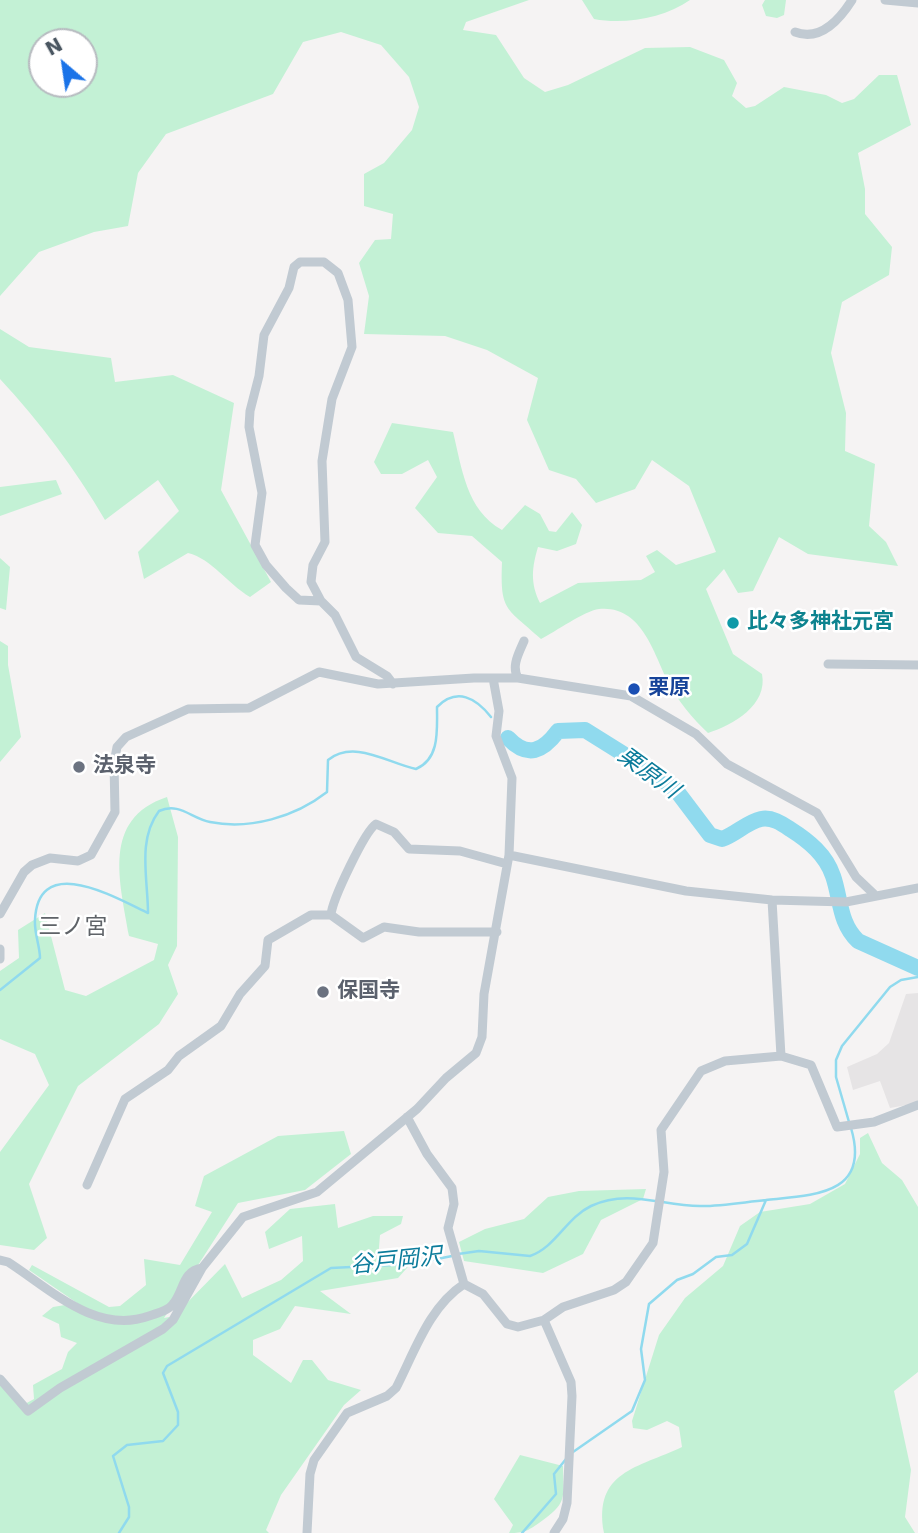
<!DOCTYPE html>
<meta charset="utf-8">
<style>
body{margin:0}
#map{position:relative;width:918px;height:1533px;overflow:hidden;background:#f5f3f3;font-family:"DejaVu Sans",sans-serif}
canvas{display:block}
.north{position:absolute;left:28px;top:28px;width:70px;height:70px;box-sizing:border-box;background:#fff;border:2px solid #b7bbc0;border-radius:50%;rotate:331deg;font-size:19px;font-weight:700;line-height:28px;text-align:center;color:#4a5661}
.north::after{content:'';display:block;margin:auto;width:24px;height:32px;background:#1a73e8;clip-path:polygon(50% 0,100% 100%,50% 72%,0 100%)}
</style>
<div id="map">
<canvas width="918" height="1533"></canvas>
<div class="north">N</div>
</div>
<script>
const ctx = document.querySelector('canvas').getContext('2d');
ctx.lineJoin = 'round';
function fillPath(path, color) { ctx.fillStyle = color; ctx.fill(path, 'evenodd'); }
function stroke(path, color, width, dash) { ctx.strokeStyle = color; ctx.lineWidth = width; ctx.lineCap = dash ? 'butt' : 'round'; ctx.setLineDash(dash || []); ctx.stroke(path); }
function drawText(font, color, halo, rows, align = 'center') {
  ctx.font = font + ' "DejaVu Sans","Noto Sans JP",sans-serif'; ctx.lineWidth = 5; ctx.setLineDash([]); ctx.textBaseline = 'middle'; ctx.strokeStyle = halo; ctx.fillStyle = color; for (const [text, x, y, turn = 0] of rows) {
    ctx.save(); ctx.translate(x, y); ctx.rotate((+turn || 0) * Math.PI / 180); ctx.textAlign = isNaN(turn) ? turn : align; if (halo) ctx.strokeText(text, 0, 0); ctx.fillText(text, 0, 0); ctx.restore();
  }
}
const education = new Path2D(`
 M918,993V1103L890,1108L880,1081L853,1090L847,1067L877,1054L889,1043L906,994Z`);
const green = new Path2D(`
 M0,0H529L466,22L463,30L496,35L524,78L545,92L568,85L645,48L690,47L724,60L737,83L732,96L746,108L755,106L784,87L826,95L842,103L854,99L879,75H897L911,125L858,153L865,189V214L892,247L889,275L842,302L831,353L846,413L845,451L875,464L869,526L886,542L898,566L808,554L779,537L753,591L738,593L724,569L706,589L733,654L762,674C768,705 733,725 708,733C693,719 677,700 668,682C653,651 641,605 599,609C584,611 555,632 541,639C506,607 500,612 502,562L472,536L438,533L415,508L437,477L428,460L402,474H381L374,462L392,423L453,432C462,468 466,510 502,530L525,505L540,514L549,531L556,532L572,512L582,525L576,544L557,551L538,547C532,567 530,583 540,603L578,583L641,580L655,572L646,556L657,550L676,565L716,552L689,486L652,460L635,489L596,503L576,479L549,470L527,420L538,378L487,350L445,336L364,334L369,296L359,263L375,240L391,239L393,214L364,206V174L384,163L412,130L419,107L409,77L381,45L341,32L303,42L273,94L166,134L138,173L128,226L94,232L39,252L0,296ZM42,42H84V84H42Z
 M582,0H690C665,18 624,25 594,19Z
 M765,0H786L784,15L777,18L766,16L762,5Z
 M0,329L29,347L111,358L115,382L173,375L234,403L221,490L271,582L250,597C228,584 212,559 188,553L144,579L138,552L179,511L158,480L105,520C75,469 40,422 0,379Z
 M56,480L62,494L0,516V487Z
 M0,558L10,567L6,610L0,608Z
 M0,641L8,646V665L21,737L0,762Z
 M167,797L178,837L177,946L168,965L178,994L159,1024L78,1086L29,1184L47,1238L34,1250L0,1245V1152L49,1085L35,1054L0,1039V971L19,958L18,930L45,913L65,990L86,996L154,960L158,944L129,936C120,882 101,819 167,797Z
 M344,1131L351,1154L305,1190L238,1203L164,1318L174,1316L225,1264L242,1298L281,1280L303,1261L302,1236L269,1249L265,1232L290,1209L335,1204L338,1228L373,1216H403L401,1224L380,1235L378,1260L415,1259L398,1278L320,1291L351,1314L295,1306L280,1329L253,1340V1355L291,1383L303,1360H312L328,1380L361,1390L344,1405L281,1495L266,1530L269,1533H0V1384L23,1405L34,1399L33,1385L62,1369L68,1352L77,1343L61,1337L59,1324L42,1316L53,1307L77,1303L29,1270L32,1265L109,1307L120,1306L146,1285L144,1259L180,1265L212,1212L195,1206L204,1176L278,1136Z
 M868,1133L882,1163L902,1180L918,1207V1372L894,1391L911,1470L905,1517L915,1533H604C593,1471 638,1468 682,1447L679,1427L667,1421L647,1430L633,1428L632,1421L659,1335L685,1298L723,1266L740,1226L760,1212L810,1204L845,1184L860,1154V1138Z
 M646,1189L643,1199L601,1220L583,1254L543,1273L464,1261L459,1242L485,1229L524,1219L548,1197L579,1191Z
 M520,1455L563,1466C564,1500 567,1503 539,1523C527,1531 525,1533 509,1533L513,1525L494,1499Z`);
const stream = new Path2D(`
 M0,990L40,958C40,946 34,933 35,920C38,852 116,898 148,913C148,879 137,840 159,811C179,802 191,818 210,822C250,830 295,817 327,792L328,760C354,739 388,763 416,769C440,759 437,730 437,707C457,687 476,698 491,717
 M849,1122L836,1077V1060L842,1046L890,987L901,980L918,977
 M458,1254L479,1251L530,1256C556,1247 566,1218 591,1206C629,1188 664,1207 702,1206C723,1206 745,1202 766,1200
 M573,1452L632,1411L645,1380L641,1349L649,1304L677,1280L693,1274L716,1257L732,1255L747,1244L766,1200C814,1195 871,1195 851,1128
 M119,1533L129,1517V1507L113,1456L127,1445L163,1441L178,1425V1412L163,1373L167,1366L331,1268L412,1264L452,1256
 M522,1533L556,1494L554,1474L566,1459`);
const river = new Path2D(`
 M508,738C528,759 543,751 558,731L585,730L649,770L676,790L710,835L722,839C736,834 747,822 761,819C772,817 781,823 790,829C809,841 826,855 833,876C841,899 839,923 858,941L918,968`);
const minor = new Path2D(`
 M885,0L918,3
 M795,32C821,42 840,19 852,0
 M321,601L299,600L286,588L266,565L255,545L262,493L249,427L250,411L259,376L264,335L289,288L294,267L300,262H324L338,273L348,300L352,347L332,399L322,461L325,542L313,565L311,582L321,601L335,615L356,657L387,676L393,684
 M828,664L918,665
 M518,678C511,666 519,653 524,641
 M509,855L686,891L772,900L846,902L918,888
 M772,900L781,1056
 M0,914L24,872L32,865L50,858L78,861L91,855L115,812L114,763L117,747L126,737L188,709L249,708L319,672L378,684L474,678H518L631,696L696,734L727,764L817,813L856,877L876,896
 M331,915C332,900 365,831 376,824L394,832L409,849L460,851L507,864
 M0,949V959
 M407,1117L427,1154L452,1188L454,1204L448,1228L464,1284L483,1294L507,1324L518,1327L544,1320L563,1307L614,1290L626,1282L653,1243L664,1172L661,1130L701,1071L725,1061L781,1056L811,1065L837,1127L874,1122L918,1105
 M87,1185L125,1099L168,1070L179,1056L221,1026L240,994L265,966L268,940L311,915H331L363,938L384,927L419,932H497
 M0,1260L8,1262C50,1289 96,1335 149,1316C157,1313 168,1311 173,1304C184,1291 182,1271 202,1268
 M544,1320L571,1382L572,1396L567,1503L563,1519L554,1533
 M0,1379L28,1411L60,1388L163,1329L173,1320L202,1268L243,1217L317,1192L417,1109L446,1078L476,1053L482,1037L484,994L509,855L512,778L496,736L499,711L493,678
 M307,1533L310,1474L314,1460L347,1413L387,1396L396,1388C415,1351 429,1307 464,1284`);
const markers = [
 [733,623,7,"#0f9aa8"],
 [634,689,7,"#1a4fb4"],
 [79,767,7,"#6b7280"],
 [323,992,7,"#6b7280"]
];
const cultureNames = [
 ["比々多神社元宮",747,623]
];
const transitNames = [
 ["栗原",648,689]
];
const worshipNames = [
 ["法泉寺",93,767],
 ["保国寺",337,992]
];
const waterNames = [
 ["栗原川",648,774,36],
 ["谷戸岡沢",396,1262,-6]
];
const neighbourhoodNames = [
 ["三ノ宮",73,928]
];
fillPath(education, '#e6e4e5');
fillPath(green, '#c3f1d5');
stroke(stream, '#90daee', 2.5);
stroke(river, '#90daee', 16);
stroke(minor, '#c1cad2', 9);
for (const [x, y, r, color] of markers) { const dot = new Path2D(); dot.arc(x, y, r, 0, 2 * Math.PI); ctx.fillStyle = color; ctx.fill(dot); stroke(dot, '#fff', 2.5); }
drawText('bold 21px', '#0d838f', '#fff', cultureNames, 'left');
drawText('bold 21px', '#164399', '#fff', transitNames, 'left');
drawText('bold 21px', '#5b616d', '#fff', worshipNames, 'left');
drawText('italic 23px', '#0c7c9b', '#fff', waterNames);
drawText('23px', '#5f6368', '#fff', neighbourhoodNames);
</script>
